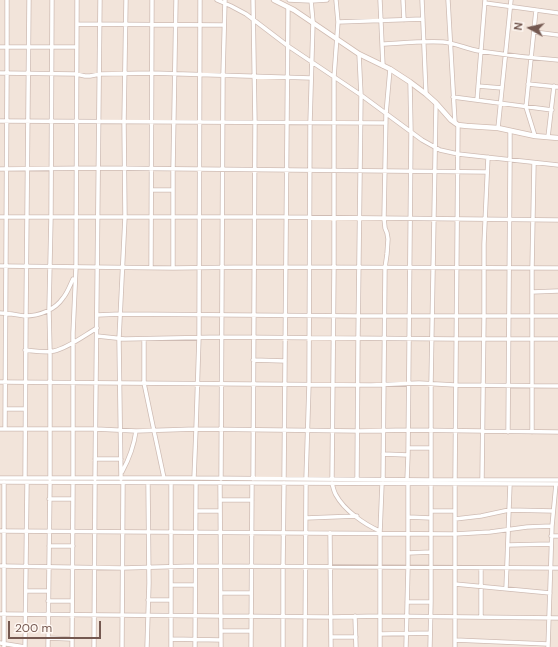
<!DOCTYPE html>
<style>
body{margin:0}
#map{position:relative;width:558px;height:647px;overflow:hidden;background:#fbf3eb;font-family:"DM Sans",sans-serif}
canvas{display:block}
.north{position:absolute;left:510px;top:8px;width:40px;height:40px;-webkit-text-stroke:3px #fef7f2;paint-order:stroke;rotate:278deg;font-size:11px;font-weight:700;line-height:16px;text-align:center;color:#745850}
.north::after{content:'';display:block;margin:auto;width:14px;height:18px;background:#745850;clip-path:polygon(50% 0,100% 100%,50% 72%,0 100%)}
.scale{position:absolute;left:8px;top:621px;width:93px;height:18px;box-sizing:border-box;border:2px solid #745850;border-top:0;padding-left:5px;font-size:12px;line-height:14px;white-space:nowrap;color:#745850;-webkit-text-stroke:3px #fef7f2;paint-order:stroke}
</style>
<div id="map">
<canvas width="558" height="647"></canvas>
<div class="north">N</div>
<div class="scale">200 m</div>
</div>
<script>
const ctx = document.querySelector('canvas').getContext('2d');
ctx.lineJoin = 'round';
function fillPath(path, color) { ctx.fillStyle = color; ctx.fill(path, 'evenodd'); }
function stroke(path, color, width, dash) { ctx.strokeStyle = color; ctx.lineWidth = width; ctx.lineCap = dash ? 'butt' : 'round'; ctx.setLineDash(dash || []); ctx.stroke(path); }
const residential = new Path2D(`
 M0,0H558V647H0Z`);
const street = new Path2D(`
 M217,0L231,6L246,14L288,46L361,95L422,140L440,150L458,154L558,165
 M289,0L311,1L327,0
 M380,0L383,66
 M403,0L404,20
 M422,0L426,94
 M448,0L455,123
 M485,3L536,10L526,107L535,136
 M536,10L558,13
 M338,22L423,19
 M77,24L224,25
 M534,32L558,35
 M382,44C402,43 423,41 443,42C455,43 467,49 479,51C505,55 531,58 558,60
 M0,47H76
 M0,73L76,74L85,76H90L100,74L151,73L311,78
 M528,84L558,87
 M478,86L502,88
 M453,97L552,110
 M477,100L485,0
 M0,121L386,123
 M498,128L511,0
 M548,137L554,86
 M0,169L98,168L487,172
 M152,190H173
 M0,217H286L558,220
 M0,266L173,268L254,267L558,268
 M151,267C152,178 151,89 152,0
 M173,268V169L176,0
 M532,292L558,291
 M0,313C8,313 17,315 25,316C39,316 55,310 63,298C68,292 70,285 73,279
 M97,315L121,314L358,316H558
 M97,336L125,339L222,337L456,339H558
 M144,339V383L154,431L164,478
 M25,350C35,351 45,353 54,351C68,348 85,335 97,328
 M253,360L285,361
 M0,382L371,385L419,383L455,385L558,386
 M5,409H25
 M0,429H96L136,431L196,429L358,431L408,430L558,432
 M5,429L7,73V0
 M508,432L510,160V131
 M532,432V269L534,163
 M408,448H431
 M383,454L408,455L407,480
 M408,455L411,132L410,82
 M95,459H121
 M122,472C129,459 134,446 136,431
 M0,478H194L431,480H558
 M25,478L26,316L29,0
 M73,478V333L76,267L77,0
 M194,478L196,429L199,337L200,0
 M50,479V351L49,310L51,217L52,0
 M95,479L100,0
 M121,479L119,339L125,217L124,122L126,0
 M221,479L223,75L225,0
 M253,479L255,123L253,0
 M284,479L288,7
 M306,479L309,384L310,123L313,22L311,0
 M332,479L334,267V77L338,22L336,0
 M357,479L358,338L361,95L359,54
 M383,480L385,268L387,254L388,239L387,233L385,228L384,218L386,114L390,69
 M431,480V384L436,103
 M455,480L458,125
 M482,480L484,316V244L488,157
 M0,482L558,484
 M220,483L221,647
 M332,483C333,487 334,492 336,495C344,510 365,525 380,531
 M49,499H73
 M220,500H252
 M196,511H220
 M431,511H455
 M408,517L431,518
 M306,518L357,516
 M455,519L481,516L509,510L553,511
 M0,531L455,534L490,532L527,527L552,526
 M330,533L331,647
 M551,536H558
 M508,545L551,544
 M49,546H73
 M408,553L431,552
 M0,566L123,568L195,566L558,568
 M455,584L550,593
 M171,585H195
 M506,589L510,484
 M26,591H48
 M221,593H251
 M148,600H171
 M48,601H72
 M407,602H431
 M0,614L331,617L380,616L558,618
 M355,616L356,647
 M481,617V568
 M221,631H251
 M380,634L430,633
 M331,637H356
 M48,638L71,639
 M171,639L221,640
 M455,640L548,644
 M0,643L25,647
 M4,647V482
 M25,647L27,483
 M48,647L50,483
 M72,647L73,483
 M94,647L95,483
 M122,647L123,483
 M147,647L149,583L148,483
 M171,647V483
 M195,647L196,483
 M251,647L252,483
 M283,647V567L284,483
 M305,647L306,484
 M380,647V533L382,484
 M406,647L408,568V484
 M430,647L431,602V485
 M455,647V484
 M548,647L552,526L556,484`);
const secondary = new Path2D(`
 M274,0L294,10L359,54L390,69L410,82L426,94L436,103L451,120L458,125L467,126L498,128L535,136L558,138`);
fillPath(residential, '#f2e4da');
stroke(street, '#cfbcb4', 5);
stroke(secondary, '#d1bcb2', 6);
stroke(street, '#fff', 3.5);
stroke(secondary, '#fff', 4.5);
</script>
